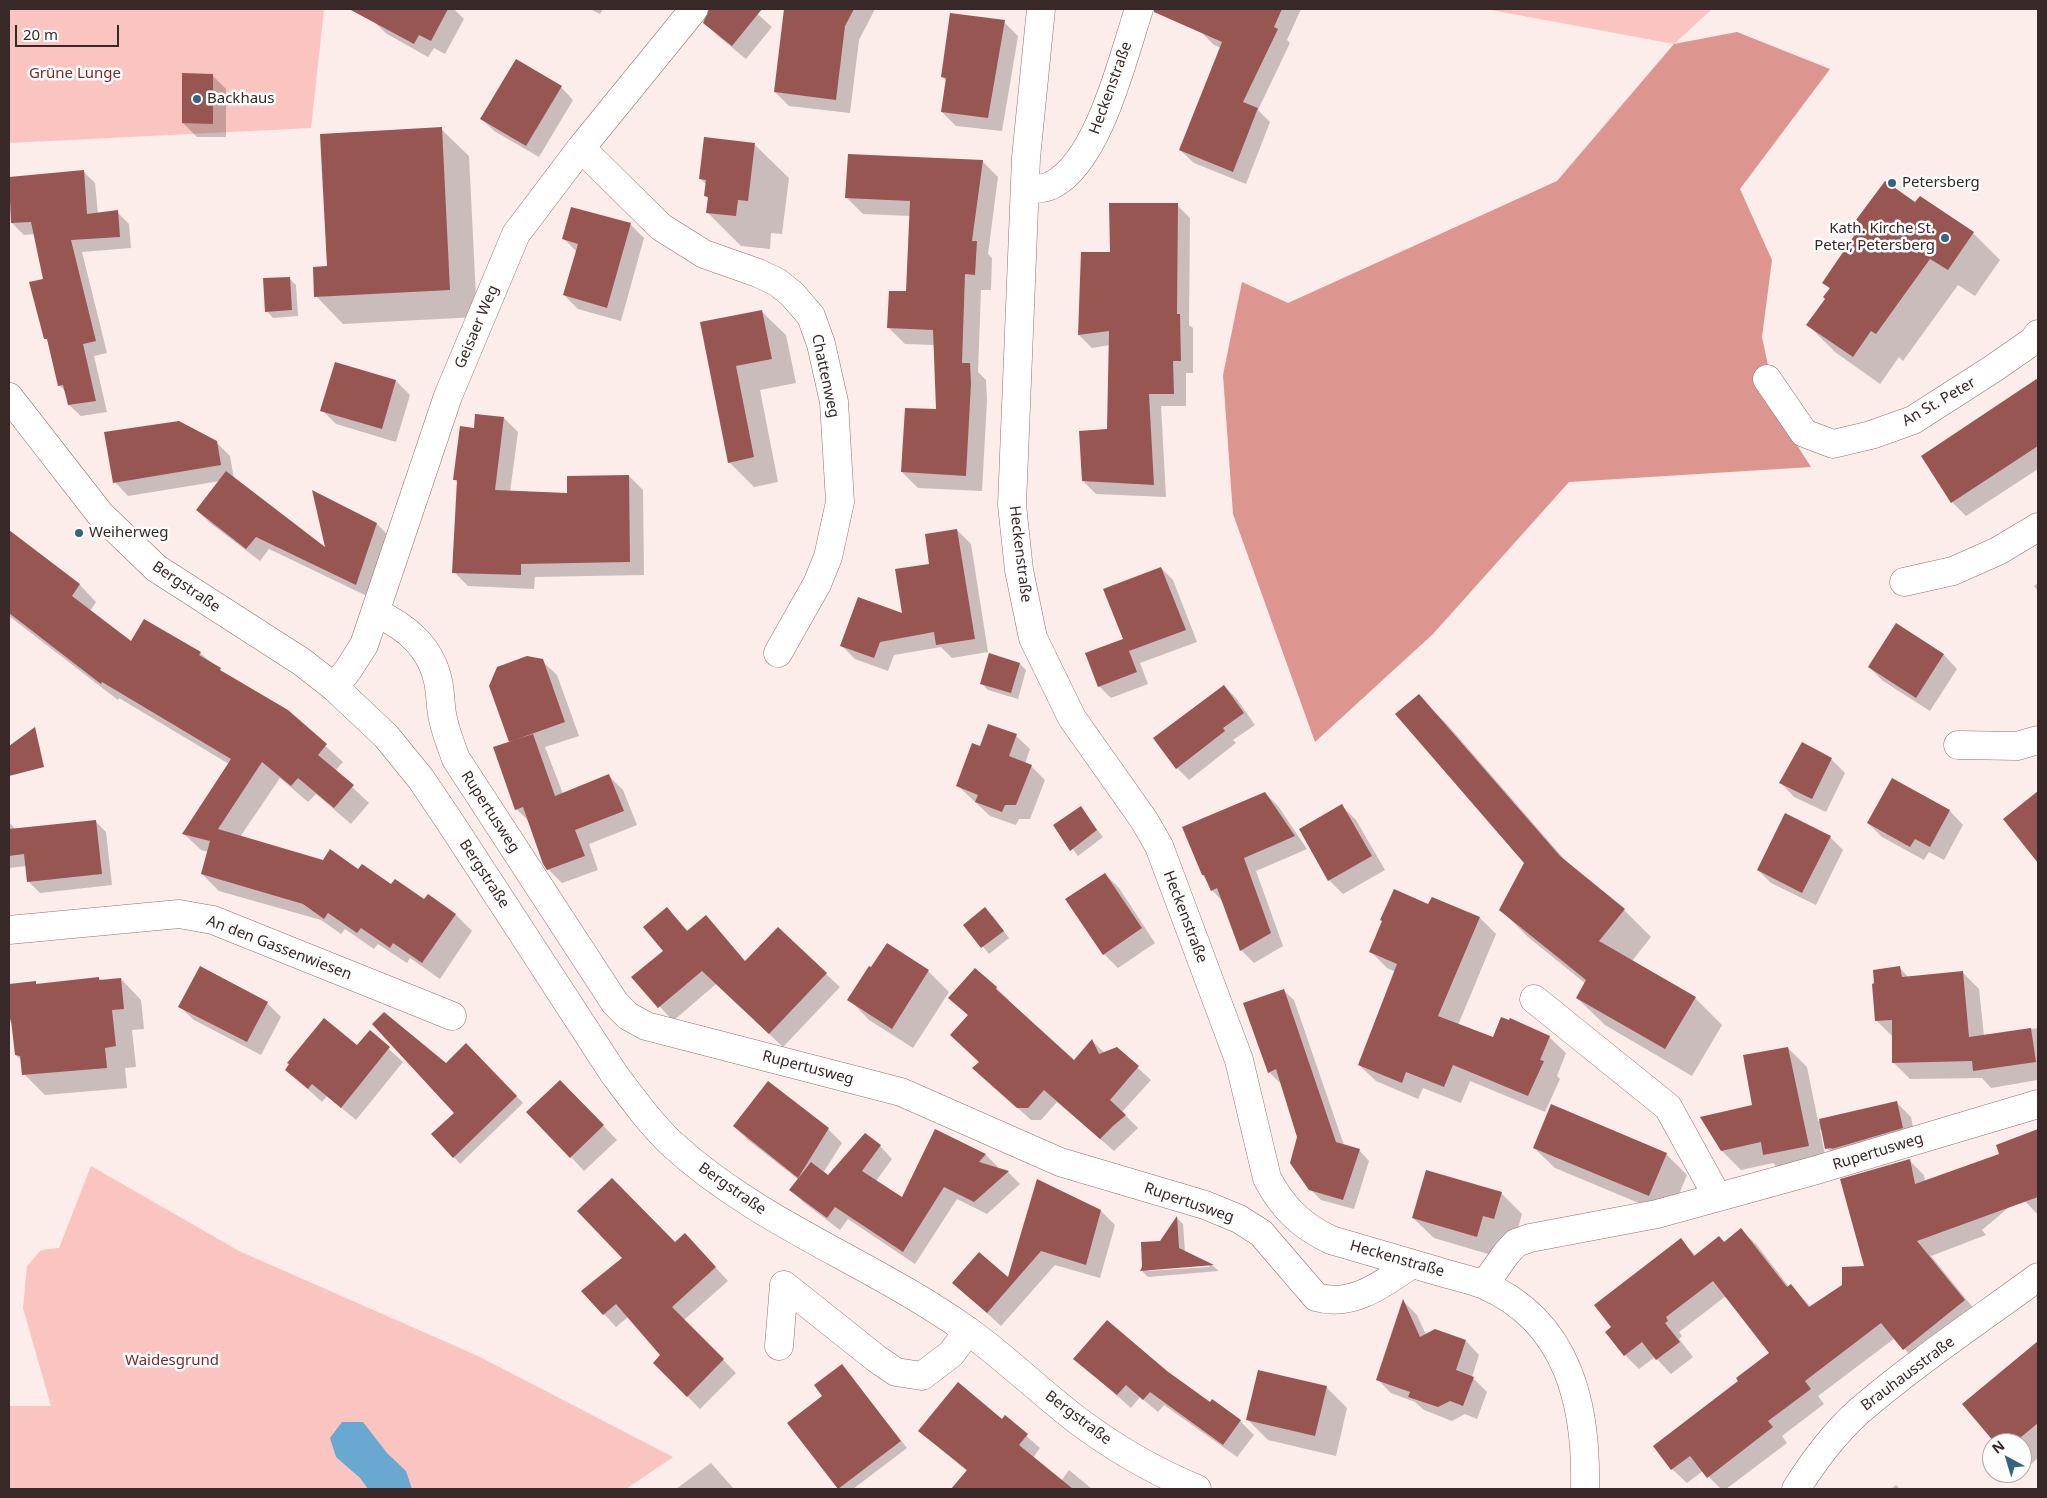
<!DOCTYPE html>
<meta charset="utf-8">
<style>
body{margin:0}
#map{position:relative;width:2047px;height:1498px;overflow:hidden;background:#fcecea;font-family:"Noto Sans",sans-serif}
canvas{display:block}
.frame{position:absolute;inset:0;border:10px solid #382928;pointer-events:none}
.north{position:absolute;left:1982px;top:1433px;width:50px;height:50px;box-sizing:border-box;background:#fdfdfd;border:1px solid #aea8a8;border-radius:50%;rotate:321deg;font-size:14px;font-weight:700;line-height:20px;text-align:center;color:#382928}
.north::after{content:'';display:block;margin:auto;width:18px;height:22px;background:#336483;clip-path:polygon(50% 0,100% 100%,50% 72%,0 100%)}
.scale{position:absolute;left:15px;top:25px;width:104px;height:22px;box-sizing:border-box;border:2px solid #382928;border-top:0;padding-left:6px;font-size:15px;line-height:18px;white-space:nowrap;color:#382928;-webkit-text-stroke:4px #fdfdfd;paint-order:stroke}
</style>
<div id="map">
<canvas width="2047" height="1498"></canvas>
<div class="frame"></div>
<div class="north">N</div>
<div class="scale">20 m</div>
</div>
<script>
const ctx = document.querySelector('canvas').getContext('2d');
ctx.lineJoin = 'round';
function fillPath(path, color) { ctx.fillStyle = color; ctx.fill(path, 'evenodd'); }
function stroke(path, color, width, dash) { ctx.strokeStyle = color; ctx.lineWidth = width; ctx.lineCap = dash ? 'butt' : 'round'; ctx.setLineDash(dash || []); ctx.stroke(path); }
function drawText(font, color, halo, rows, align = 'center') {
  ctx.font = font + ' "Noto Sans",sans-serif'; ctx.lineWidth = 5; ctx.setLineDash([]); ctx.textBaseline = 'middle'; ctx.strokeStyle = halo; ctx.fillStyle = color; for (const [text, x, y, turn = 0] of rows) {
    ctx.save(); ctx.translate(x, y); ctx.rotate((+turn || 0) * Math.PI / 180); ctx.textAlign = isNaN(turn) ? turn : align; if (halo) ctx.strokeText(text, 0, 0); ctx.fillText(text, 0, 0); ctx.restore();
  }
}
const green = new Path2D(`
 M9,9H324L311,128L9,143Z
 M1486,9H1712L1674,44Z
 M91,1166L239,1251L478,1356L673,1457L626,1489H9V1406H51L23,1308L27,1266L41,1250L59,1248Z`);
const forest = new Path2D(`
 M1737,32L1830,69L1740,189L1772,260L1762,337L1779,417L1811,467L1569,482L1433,634L1315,742L1233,514L1223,375L1242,282L1288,303L1557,181L1674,44Z`);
const water = new Path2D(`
 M342,1422H363L387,1453L406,1471L412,1489H368L360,1478L336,1457L330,1438Z`);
const shadow = new Path2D(`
 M379,9H454L464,19L445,54L434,48L428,57L387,34L373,21Z
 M590,9H603L600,14Z
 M716,9H752L772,27L746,59L719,37L705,23Z
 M788,9H875L859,40L850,113L789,106L775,92L784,17Z
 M1205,9H1301L1287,40L1290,43L1258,110L1270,122L1246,184L1194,163L1180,150L1221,48L1214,45L1201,32Z
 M1004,22L1018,36L1002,131L956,126L942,112L946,81L942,76Z
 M212,75L226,89V137H197L183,123Z
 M561,87L573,100L539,157L494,131L482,119Z
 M441,129L469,156L477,317L343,324L316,296Z
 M755,145L789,178L782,234L771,233L770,249L741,246L707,212L709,199L706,196L707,185L701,179Z
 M982,161L998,177L988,254L992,258L991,290H981L978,372L986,380L987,400L982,491L918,488L902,472L937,410L935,345L905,344L888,327L908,293L911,216L863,214L847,198Z
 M83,171L95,183L98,214L117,212L129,224L131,248L82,252L107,353L94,356L107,412L81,416L69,405L66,392L59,385L49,342L45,338V280L35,234L24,235L12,223L9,178Z
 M1916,204L1973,233L2000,260L1975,296L1958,285L1903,361L1899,357L1880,384L1835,352L1808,325L1827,299L1830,289L1824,283L1855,237Z
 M1177,205L1190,218L1189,325L1193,328V373H1186V406H1161L1166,497L1096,494L1083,481L1108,430L1110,345L1092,348L1079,335L1111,253Z
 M630,224L644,238L621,321L578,309L564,295L577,252L564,239Z
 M289,278L296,285L298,316L273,318L267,311Z
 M761,311L786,335L796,383L760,390L778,482L754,487L729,462L702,323Z
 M336,363L396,381L410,395L396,442L336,424L322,410Z
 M2038,380V469L1966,516L1952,502L1923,457Z
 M504,418L518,432L510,492L569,494L629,476L643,490L644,575L535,577L534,589L468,586L454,572L458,483L455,480Z
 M133,428L135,429L216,442L230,456L234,479L327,550L314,492L377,524L390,537L369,597L269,549L260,561L210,523L197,510L220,481L128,496L115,482L106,433Z
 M957,530L971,544L988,652L952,658L941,647L894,655L888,671L855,659L841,645L904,615L931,565Z
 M17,539L80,585L96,602L90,611L132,643L200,653L226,675L287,711L343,762L335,771L369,803L351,824L316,794L308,802L280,778L240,837L359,871L424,901L428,895L456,915L472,931L440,979L410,958L407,963L378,944L374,949L345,929L341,934L321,920L219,891L202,874L208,852L201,850L184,834L229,764L119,698L118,700L9,616V550Z
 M1161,568L1173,580L1197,642L1140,663L1148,684L1111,698L1099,686Z
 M2038,583V591L2034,586Z
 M1897,625L1944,655L1957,669L1930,711L1883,681L1869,667Z
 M542,661L557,675L579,736L545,747L563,794L609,776L623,790L637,825L589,844L598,870L562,883L548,869L530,822L516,809L511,743Z
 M1020,664L1026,670L1018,699L988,690L981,683Z
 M1224,686L1236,698L1255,725L1233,740L1236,743L1189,780L1177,768Z
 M1418,696L1446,723L1571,867L1624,910L1651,937L1632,961L1695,998L1722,1025L1692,1076L1605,1025L1577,998L1586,984L1528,937L1501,910L1526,863Z
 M1016,736L1030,749L1025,764L1031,766L1045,780L1030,819H1019L1016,825L990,816L957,785L981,748Z
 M1831,759L1845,773L1826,812L1794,797L1781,783Z
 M1893,779L1950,811L1963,825L1944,860L1929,852L1924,860L1882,837L1868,823Z
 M2038,792V861L2004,819Z
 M1265,793L1278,806L1307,849L1256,871L1283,946L1254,963L1241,950L1223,902L1212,890L1203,875Z
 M1342,806L1356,820L1385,870L1343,894L1329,880L1301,830Z
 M1080,808L1103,837L1078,856L1055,825Z
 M95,821L106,832L112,885L40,893L28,881L27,866L9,868V822L16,830Z
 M1830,837L1843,850L1816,905L1771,883L1758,870Z
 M1105,874L1119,888L1155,943L1118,968L1104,954Z
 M1429,905L1480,918L1496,934L1458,1025L1493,1039L1549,1037L1566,1053L1557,1076L1560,1079L1545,1112L1470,1081L1461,1103L1423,1088L1418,1099L1376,1081L1359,1065L1396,972L1387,968L1370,951Z
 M667,909L688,931L746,962L826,974L840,987L783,1047L716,984L673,1021L633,977L664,951Z
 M992,915L1009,938L989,954L965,925Z
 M887,945L928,971L949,992L913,1048L869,1020L849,999Z
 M1900,968L1909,978L1962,972L1979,989L1984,1036L2038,1028V1080L1991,1088L1982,1078L1910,1079L1893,1062V1037L1877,1021Z
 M98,978L102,981L121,979L141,1000L144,1029L132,1030L136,1067L125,1068L127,1088L45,1095L24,1074L22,1061L16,1055L13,1025L9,1021V985L35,983L38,985Z
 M996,988L1009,1000L1008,1002L1074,1061L1092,1041L1105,1053L1117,1049L1151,1080L1122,1112L1138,1128L1114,1151L1057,1102L1041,1120H1031L974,1068L980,1062L969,1016L950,998Z
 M1283,990L1294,1000L1344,1145L1359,1150L1369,1161L1354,1209L1321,1200L1310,1189L1299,1137L1281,1081L1279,1082L1269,1072Z
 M267,1003L281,1017L261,1055L194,1020L180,1007Z
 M370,1032L403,1062L356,1120L327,1096L322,1102L287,1070L358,1047Z
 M466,1045L523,1103L460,1164L454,1157L456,1113L446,1065Z
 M1788,1048L1807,1067L1818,1121L1897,1103L1911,1117L1916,1142L1840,1162L1827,1148L1822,1129L1820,1130L1827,1165L1783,1173L1773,1163L1741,1170L1722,1151L1753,1106Z
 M560,1081L617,1140L584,1171L571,1157Z
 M734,1126L828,1129L842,1143L823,1173L828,1177L880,1146L892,1159L876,1181L902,1199L935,1131L986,1155L998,1167L997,1169L1008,1172L1020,1184L987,1214L957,1199L915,1264L848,1219L840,1230L803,1202L791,1190L799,1180L748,1140Z
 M2038,1131V1215L2021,1197L1982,1230L1986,1235L1931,1256L1979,1315L1918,1364L1895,1338L1818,1396L1824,1404L1782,1436L1787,1443L1726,1489H1721L1703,1471L1687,1483L1672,1469L1740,1381L1770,1353L1726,1296L1679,1332L1682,1336L1679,1339L1693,1357L1671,1374L1655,1357L1639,1369L1625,1355L1613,1327L1681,1240L1696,1256L1725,1243L1741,1230L1756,1244L1789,1287L1791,1286L1811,1307L1844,1286L1865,1267L1909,1160L1924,1175L1925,1182L2001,1154L1998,1146Z
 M1534,1148L1666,1154L1687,1175L1670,1216L1555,1168Z
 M1037,1180L1101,1211L1115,1225L1100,1278L1055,1265L1001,1326L954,1283L1009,1279Z
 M1501,1193L1522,1214L1515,1239L1498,1257L1434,1238L1413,1218Z
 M1177,1218L1183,1224L1185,1252L1213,1266L1219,1271L1148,1277L1142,1271ZM1209,1264V1267L1148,1271V1269Z
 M675,1244L697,1247L728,1281L684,1320L736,1373L700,1409L654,1363L662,1355L628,1317L616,1327L604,1314L623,1258Z
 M1404,1302L1417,1315L1426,1335L1466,1341L1479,1355L1472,1377L1487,1392L1477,1419L1465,1414L1452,1421L1424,1410L1415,1402L1391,1393L1377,1379Z
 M2038,1342V1458L2023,1471L2022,1443H1997L1964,1404Z
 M1075,1359L1167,1372L1210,1403L1240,1421L1254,1435L1237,1457L1164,1405L1158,1412L1140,1397L1131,1408Z
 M848,1373L907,1448L853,1489H840L789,1423L824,1396Z
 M1326,1387L1347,1408L1336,1456L1268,1440L1248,1420Z
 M1005,1417L1040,1448L1033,1458L1061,1481L1069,1470L1092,1489H953L968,1472L920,1431L1002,1420Z
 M711,1463L734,1489H676Z
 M1896,1485L1900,1489H1891Z`);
const building = new Path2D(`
 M349,9H448L431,41L419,35L414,44Z
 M709,9H762L732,46L703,23Z
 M784,9H854L845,26L836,100L774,92Z
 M1154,9H1282L1274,27L1278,29L1243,102L1258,108L1233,172L1179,150L1222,42L1154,12Z
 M950,13L1005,20L988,118L941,112L946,78L941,77Z
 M516,59L562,86L526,146L480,119Z
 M182,73L213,74V124L182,123Z
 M442,127L450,290L314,297L313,267L327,266L320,134Z
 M704,137L755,143L748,201L738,200L736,216L706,213L708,197L704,196L706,180L699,179Z
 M848,154L983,160L972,241H977L975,275L965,274L962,363H970L971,383L966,476L901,472L905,408L936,409L933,330L887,328L889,291H906L910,201L845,198Z
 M84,170L87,214L118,210L120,237L71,240L96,341L83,344L96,401L68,405L63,385L58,386L47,339H44L29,282L43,279L31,222L11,223L9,177Z
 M1885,181L1915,202L1920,196L1974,232L1948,270L1930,259L1876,334L1871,331L1853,357L1806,325L1825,299L1823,297L1830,288L1822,283L1854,236L1850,234L1859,222L1856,220Z
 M1109,203H1178L1177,314H1180L1181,361H1173L1174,394H1149L1154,485L1082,481L1079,431L1107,429L1109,331L1078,335L1081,252H1110Z
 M571,207L631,223L607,308L563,295L578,244L562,239Z
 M290,277L292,310L265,312L263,278Z
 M762,310L772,359L736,366L754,457L728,463L700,322Z
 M335,362L396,380L382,429L320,411Z
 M2038,378V446L1951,503L1921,456Z
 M475,414L504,417L495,490L567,493V476L629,475L630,562L521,564V575L452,573L457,480H453L460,426L474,428Z
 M179,421L217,441L221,465L113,483L104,432Z
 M226,471L325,547L312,490L377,523L356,585L256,537L246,549L196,510Z
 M957,529L975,639L936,645L934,632L880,642L874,658L840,646L858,597L902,613L895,569L929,564L925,534Z
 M9,530L80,584L72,596L131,641L144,619L201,652L199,655L221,668L220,670L288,710L327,744L318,755L354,785L334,808L298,778L291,786L262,762L218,829L323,860L330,849L358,869L362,864L391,884L395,879L424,899L428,894L456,914L422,963L393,943L390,948L361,928L357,933L328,913L324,919L303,904L201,874L210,841L182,834L231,759L102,682L101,684L9,613Z
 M1161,567L1186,630L1129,651L1137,672L1098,687L1085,653L1123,639L1103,589Z
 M1896,623L1944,654L1916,698L1868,667Z
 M989,653L1020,663L1011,693L980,684Z
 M527,656L543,659L565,722L509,742L489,686L497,667Z
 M1224,685L1244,713L1223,728L1225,731L1176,769L1153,738Z
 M1419,694L1560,856L1625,909L1599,941L1696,997L1665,1049L1576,998L1586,980L1499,910L1524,863L1395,714Z
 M988,724L1017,734L1009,756L1032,765L1016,805H1005L1002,812L975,802L978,795L956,786L972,743L980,746Z
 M35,727L44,767L9,776V746Z
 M533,734L555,796L609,774L624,811L575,830L585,856L547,870L543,864L523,807L515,810L493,747Z
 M1802,742L1832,758L1812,799L1779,783Z
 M1892,778L1950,810L1930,847L1915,839L1910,847L1867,823Z
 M2038,791V863L2003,819Z
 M1265,792L1295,836L1244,858L1271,933L1240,951L1217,888L1211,891L1204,875H1202L1182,827Z
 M1342,804L1372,856L1328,881L1299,829Z
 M1081,806L1097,830L1070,851L1053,825Z
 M1785,813L1831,836L1802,893L1757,870Z
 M96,820L102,874L27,882L24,854L9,856V829Z
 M1105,873L1142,928L1103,955L1065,899Z
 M1394,889L1428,904L1432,897L1480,917L1438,1016L1493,1037L1501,1017L1509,1020L1510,1018L1550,1036L1540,1060L1544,1061L1528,1096L1453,1065L1444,1087L1406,1072L1402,1083L1358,1065L1397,964L1369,952L1382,921L1380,920Z
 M667,907L687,931L706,915L745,961L778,927L827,973L769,1034L702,971L658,1008L631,977L663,951L643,927Z
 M985,907L1004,931L981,948L963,925Z
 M887,943L929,970L892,1029L847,1000L869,966L871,967Z
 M200,966L268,1002L247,1042L178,1007Z
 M1900,966L1902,977L1963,971L1969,1037L2031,1028L2036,1062L1973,1071L1972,1061L1892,1063V1020L1875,1021L1872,984L1874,983L1873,970Z
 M975,968L997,987L996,989L1074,1060L1092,1039L1099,1054L1117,1047L1139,1066L1110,1100L1126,1115L1113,1126L1100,1139L1044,1090L1028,1108H1017L972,1068L979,1062L950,1035L968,1015L948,998Z
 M99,977V980L121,978L124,1009L112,1010L116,1046L105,1048L107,1068L22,1075L20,1056L15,1055L11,1020L9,1019V984L36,981V984Z
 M1284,989L1336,1142L1360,1149L1343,1200L1309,1190L1290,1163L1297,1137L1276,1069L1268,1073L1243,1003Z
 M384,1012L446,1063L466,1043L517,1096L453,1158L431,1134L454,1113L372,1024Z
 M324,1018L357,1045L370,1030L390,1047L341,1108L312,1084L308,1089L285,1070L289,1064L287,1063Z
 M1788,1047L1809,1146L1763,1155L1761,1142L1721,1151L1700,1117L1752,1105L1743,1055Z
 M560,1080L604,1125L570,1158L526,1112Z
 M768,1081L829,1128L798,1178L733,1126Z
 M1897,1101L1903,1128L1832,1149L1831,1148L1825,1149L1819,1119Z
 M1551,1104L1667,1153L1649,1196L1533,1148Z
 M935,1129L986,1154L979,1162L1009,1171L974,1202L944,1187L903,1252L835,1207L827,1218L789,1190L811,1162L828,1175L865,1133L881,1145L862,1171L902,1197Z
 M2038,1129V1197L1917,1241L1965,1300L1903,1350L1881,1323L1805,1381L1811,1389L1768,1421L1773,1427L1707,1478L1690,1456L1671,1470L1653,1446L1738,1381L1736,1378L1769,1353L1713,1281L1666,1317L1668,1321L1665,1323L1680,1342L1656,1360L1642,1342L1624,1356L1605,1332L1611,1327L1594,1305L1681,1238L1694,1256L1719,1236L1724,1242L1741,1228L1787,1287L1791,1284L1809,1307L1842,1285V1267L1864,1266L1840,1179L1910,1159L1915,1184L1999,1154L1996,1145Z
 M1426,1170L1502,1192L1494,1219L1483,1216L1477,1237L1412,1218Z
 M612,1178L675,1242L685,1233L716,1267L672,1307L724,1359L687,1397L653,1363L660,1355L616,1304L603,1315L581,1291L622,1258L577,1211Z
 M1037,1179L1101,1210L1086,1265L1041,1251L987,1313L952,1283L979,1252L1008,1277Z
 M1177,1216L1179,1248L1214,1265L1140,1271L1142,1267L1141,1242L1160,1241Z
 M1403,1299L1420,1337L1435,1329L1466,1340L1456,1370L1474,1377L1463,1406L1450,1401L1438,1407L1408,1397L1410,1392L1376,1380Z
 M1107,1320L1167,1371L1210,1402L1212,1399L1241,1420L1223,1445L1150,1392L1143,1400L1126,1385L1117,1395L1073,1359Z
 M2038,1341V1423L2014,1443H1995L1962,1404Z
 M842,1364L901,1441L838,1489L787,1423L822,1396L814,1385Z
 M1258,1370L1327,1386L1315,1436L1246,1420Z
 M958,1382L1002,1419L1005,1415L1028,1434L1019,1445L1073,1489H951L967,1470L918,1431Z`);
const minor = new Path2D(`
 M1041,9L1026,158L1012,505L1019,570L1033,638L1072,718L1144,820L1159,846L1239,1060L1267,1178C1282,1207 1301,1226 1331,1240C1366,1250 1402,1261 1437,1271C1452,1276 1470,1279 1484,1285C1569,1322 1587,1406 1585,1489
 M581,148L661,227L704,254L758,273L777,282L792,294L811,316L821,344L834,402L840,502L828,557L817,584L778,653
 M1026,190C1034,189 1045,189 1052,185C1099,161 1123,57 1139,9
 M1767,379L1804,433L1833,444L1871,435L1913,420L1991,370L2033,341L2038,334
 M1904,582L1953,571L1998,551L2038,527
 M376,613C406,626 431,648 438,681C441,694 440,707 443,719C446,733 451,746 456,759L615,1003L628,1016L646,1026L901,1092L1060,1162L1205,1205L1239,1219L1261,1233L1316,1297C1353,1308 1384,1283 1412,1264
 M334,687L348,670L364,645L448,396L516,234L581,148L694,9
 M1958,745L2017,746L2038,740
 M9,930L179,914L213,920L452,1016
 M1534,999L1668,1107L1717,1196
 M1484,1285L1506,1254L1516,1243L1530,1238L1657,1214L1813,1171L2038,1104
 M779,1346L784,1285L877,1359L896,1372L922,1376L951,1354L968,1331
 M1796,1489C1813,1462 1834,1434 1858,1412C1915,1363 1978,1321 2038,1277`);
const secondary = new Path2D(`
 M9,397L100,514L156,568L302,662L334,687L386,736L421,779L452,825L614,1074C632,1098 650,1123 672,1144C759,1224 873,1263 968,1331C1006,1358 1040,1392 1077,1420C1114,1448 1154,1471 1197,1489`);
const markers = [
 [197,99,5,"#336483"],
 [1892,183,5,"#336483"],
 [1945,238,5,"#336483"],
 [79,533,5,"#336483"]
];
const parkNames = [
 ["Grüne Lunge",75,74],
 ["Waidesgrund",172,1361]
];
const streetNames = [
 ["Heckenstraße",1111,88,-70],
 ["Geisaer Weg",477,327,-67],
 ["Chattenweg",825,376,78],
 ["An St. Peter",1939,402,-30],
 ["Heckenstraße",1020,554,83],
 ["Bergstraße",186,587,34],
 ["Rupertusweg",490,812,57],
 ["Bergstraße",484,874,57],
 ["Heckenstraße",1185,917,69],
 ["An den Gassenwiesen",279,948,21],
 ["Rupertusweg",808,1068,15],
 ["Rupertusweg",1878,1152,-17],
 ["Bergstraße",732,1189,35],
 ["Rupertusweg",1189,1203,19],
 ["Heckenstraße",1397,1259,16],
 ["Brauhausstraße",1908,1374,-37],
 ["Bergstraße",1078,1418,37]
];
const poiNames = [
 ["Backhaus",207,99],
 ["Petersberg",1902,183],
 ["Kath. Kirche St.",1935,229,"right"],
 ["Peter, Petersberg",1935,246,"right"],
 ["Weiherweg",89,533]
];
fillPath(green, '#fac4c0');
fillPath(forest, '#dd9590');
fillPath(water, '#69a8d1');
fillPath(shadow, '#0003');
fillPath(building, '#985652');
stroke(minor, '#93706d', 29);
stroke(secondary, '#93706d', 29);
stroke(minor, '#fff', 28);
stroke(secondary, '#fff', 28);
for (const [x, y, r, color] of markers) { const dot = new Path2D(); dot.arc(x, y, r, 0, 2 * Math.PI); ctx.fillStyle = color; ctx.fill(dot); stroke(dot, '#fdfdfd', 2); }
drawText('15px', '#7d2829', '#fdfdfd', parkNames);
drawText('15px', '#382928', '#fdfdfd', streetNames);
drawText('15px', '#382928', '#fdfdfd', poiNames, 'left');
</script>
